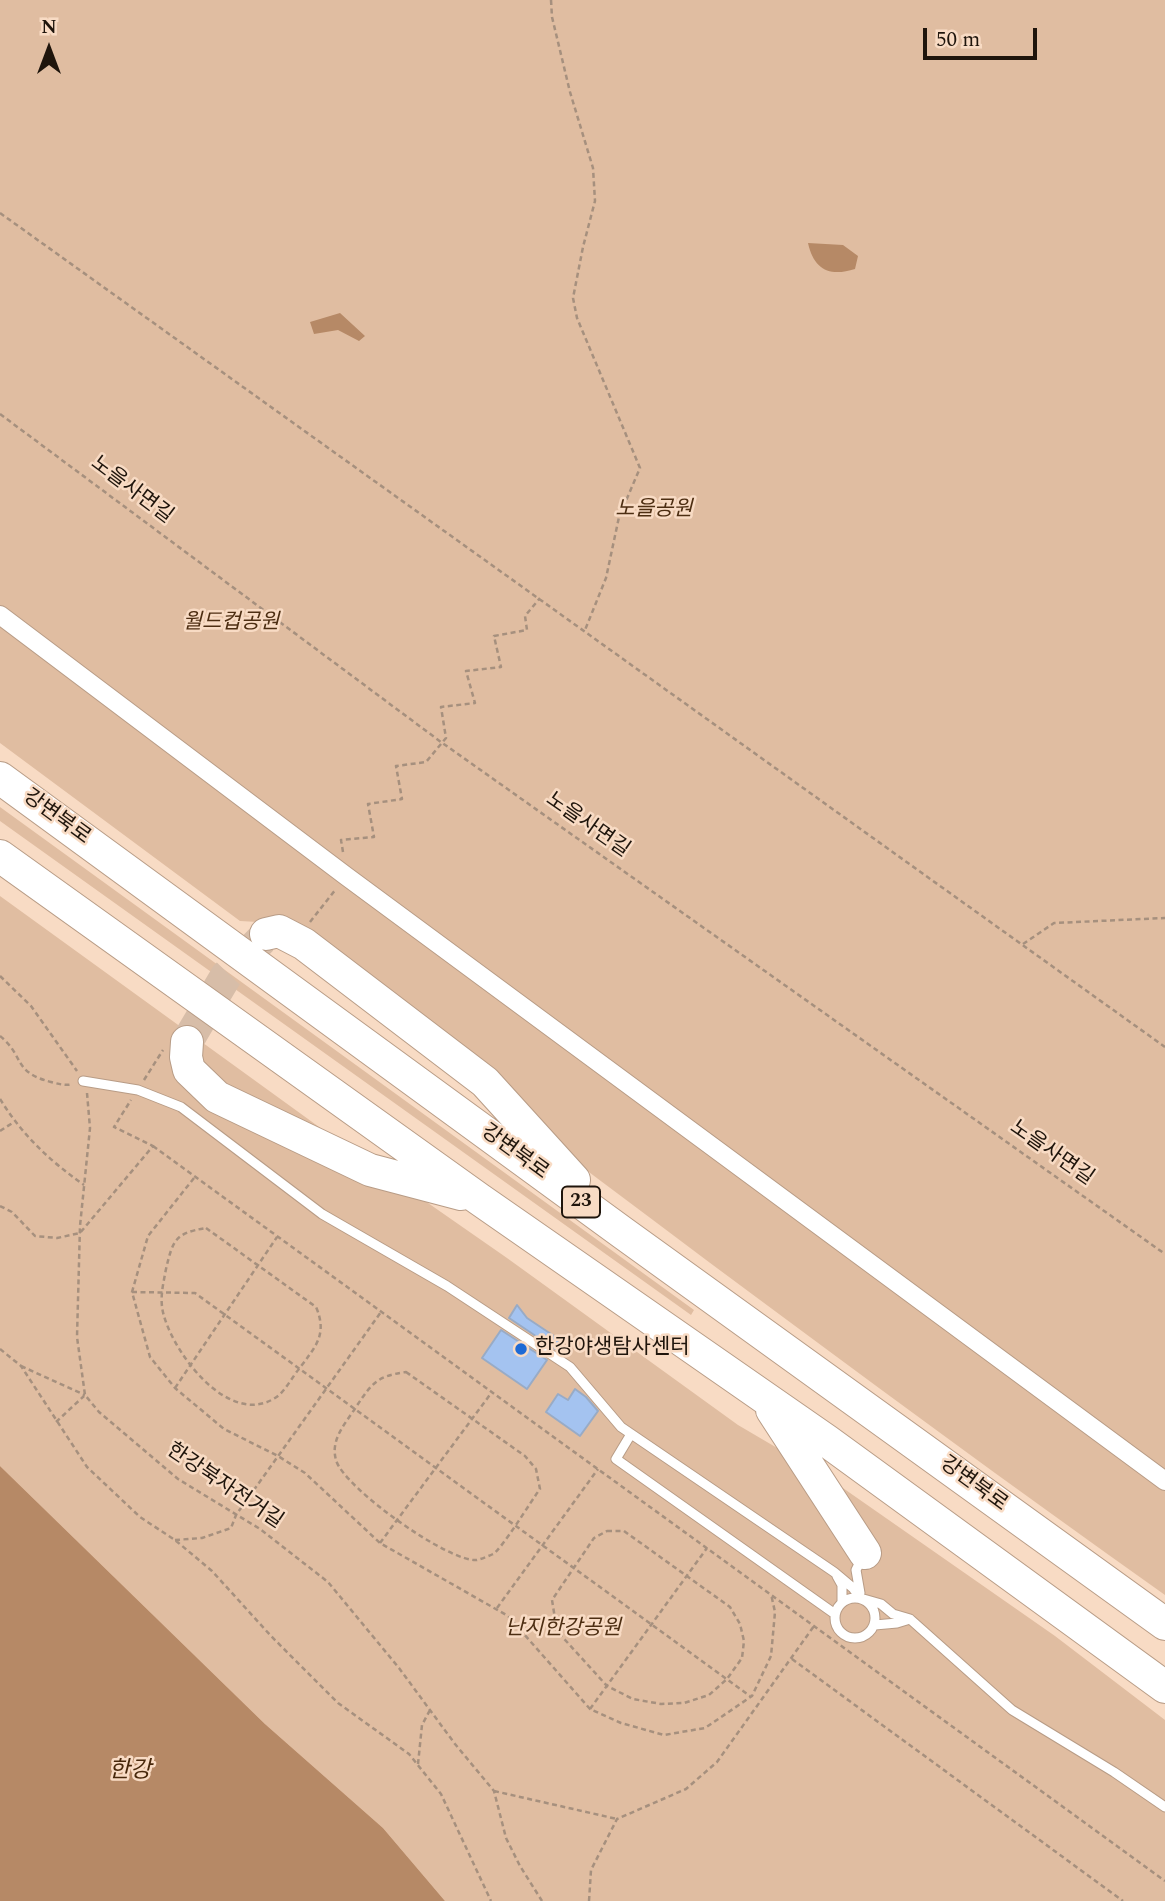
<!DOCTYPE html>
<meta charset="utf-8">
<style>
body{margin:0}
#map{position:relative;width:1165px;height:1901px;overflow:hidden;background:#f8dbc4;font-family:Spectral,serif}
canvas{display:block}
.north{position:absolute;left:14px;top:14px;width:70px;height:70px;-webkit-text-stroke:5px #f8dbc4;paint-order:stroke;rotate:0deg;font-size:19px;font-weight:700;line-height:28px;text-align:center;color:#1f150c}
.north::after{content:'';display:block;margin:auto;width:24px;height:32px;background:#1f150c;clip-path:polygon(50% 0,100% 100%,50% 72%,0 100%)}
.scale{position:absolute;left:923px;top:28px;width:114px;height:32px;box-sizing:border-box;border:4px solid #1f150c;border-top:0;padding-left:9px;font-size:21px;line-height:24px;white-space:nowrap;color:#1f150c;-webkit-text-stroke:5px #f8dbc4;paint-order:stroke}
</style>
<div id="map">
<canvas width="1165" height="1901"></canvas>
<div class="north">N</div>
<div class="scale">50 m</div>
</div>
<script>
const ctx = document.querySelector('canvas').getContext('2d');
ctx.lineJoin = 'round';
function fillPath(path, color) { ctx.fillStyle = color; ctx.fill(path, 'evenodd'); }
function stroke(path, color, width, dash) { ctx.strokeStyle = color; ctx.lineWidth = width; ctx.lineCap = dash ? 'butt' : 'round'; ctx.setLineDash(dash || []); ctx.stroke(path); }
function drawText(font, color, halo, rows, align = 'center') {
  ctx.font = font + ' Spectral,"Noto Sans KR",serif'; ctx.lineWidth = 5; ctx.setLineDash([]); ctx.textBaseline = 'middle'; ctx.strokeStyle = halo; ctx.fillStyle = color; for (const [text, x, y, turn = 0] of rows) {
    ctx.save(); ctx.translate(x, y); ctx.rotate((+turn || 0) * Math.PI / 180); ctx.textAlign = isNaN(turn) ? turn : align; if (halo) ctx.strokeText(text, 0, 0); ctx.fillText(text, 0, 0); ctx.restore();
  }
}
const green = new Path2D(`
 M0,0H1165V1595C858,1377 558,1149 258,922L240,921L0,743Z
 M0,807L694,1310L691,1315L0,821Z
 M0,896L326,1132L507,1258L738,1425L830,1479L1055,1636L1165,1720V1901H445L383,1828L265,1724L0,1466Z`);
const water = new Path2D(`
 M808,243L843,245L858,256L855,269C830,277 814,270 808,243Z
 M340,313L365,336L359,341L338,330L314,334L310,322Z
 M0,1466L265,1724L383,1828L445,1901H0Z`);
const building = new Path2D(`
 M517,1305L527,1318L560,1340L555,1349L509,1318Z
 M501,1330L547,1360L527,1389L482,1358Z
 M575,1389L586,1397L598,1411L580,1436L546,1412L558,1394L568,1400Z`);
const highwayTunnel = new Path2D(`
 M187,1042L226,976L263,938`);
const path = new Path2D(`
 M551,0L552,17L570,92L593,168L595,201L583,247L573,298L577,318L640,468L619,517L606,578L585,630
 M0,213L1165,1047
 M0,414L441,742L1165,1254
 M343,852L341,840L374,837L368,804L402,799L396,766L426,762L446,738L441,707L475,703L466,671L501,667L494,636L527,630L525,616L540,598
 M310,922L336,889
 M1023,944L1054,923L1165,918
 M0,976L31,1006L77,1071
 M0,1036C25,1056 12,1072 51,1082C59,1084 65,1086 73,1084
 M144,1080L163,1050
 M87,1093L90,1128L80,1226L77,1337L85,1395L99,1412L178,1479L260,1529L328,1582L399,1668L455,1744L494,1791L506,1838L520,1866L542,1901
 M0,1099C23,1136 49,1160 84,1185
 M0,1131L14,1122
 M153,1146L1165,1881
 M194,1178L148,1236L132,1292L150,1357L175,1388L224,1429L278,1456L305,1473L380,1543L508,1616L590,1709L621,1723L664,1735L705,1728L752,1696L771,1656L775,1612L771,1594
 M0,1206L12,1212L35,1236L57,1238L80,1233L153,1146L114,1127L131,1100
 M206,1228L316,1307C328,1335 315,1347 299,1369C292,1377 285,1392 275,1398C229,1427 175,1355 164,1316C159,1300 163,1285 166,1269C173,1239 176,1233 206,1228Z
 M132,1292L195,1293L750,1696
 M0,1349L21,1366L87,1467L140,1517L175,1540L212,1571L271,1636L338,1703L409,1754L441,1794L491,1901
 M21,1366L85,1395
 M406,1372L525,1456L536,1469L540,1489C531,1501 502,1549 493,1554C489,1556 481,1559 477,1560C449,1563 343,1487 336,1460C330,1439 346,1423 356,1407C372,1383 377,1376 406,1372Z
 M175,1388L277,1237
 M56,1422L84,1396
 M607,1531H624L730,1607L740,1624L744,1641L742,1658L727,1679L709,1695L684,1703L661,1704L633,1699L607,1686L557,1631L552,1600L594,1538Z
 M175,1540L202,1538L231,1528L236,1515L381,1312
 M380,1543L492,1392
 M497,1608L598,1469
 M792,1659L1123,1901
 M590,1709L707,1548
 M418,1764L422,1725L430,1710
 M494,1791L617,1819
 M589,1901L591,1870L617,1819L686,1789L717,1762L814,1626`);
const lane = new Path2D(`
 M83,1081L138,1090L181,1107L322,1214L447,1286L570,1367L621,1427L834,1572L853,1588L860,1598L881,1604L893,1614L910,1619L1012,1710L1114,1772L1165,1807
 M631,1434L616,1459L835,1614
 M837,1576L842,1585V1602
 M860,1593L856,1570L863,1556
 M835 1618a20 20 0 1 1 40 0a20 20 0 1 1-40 0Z
 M875,1625L897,1623L910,1619`);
const street = new Path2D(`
 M0,615L346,876L1165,1481`);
const highway = new Path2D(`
 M0,778L623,1233L1165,1624
 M0,856L479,1199L827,1441L1165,1687
 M266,934L279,931L304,944L485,1082L574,1180
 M187,1042L186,1057L189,1070L217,1097L370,1170L461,1194
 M772,1410L865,1553`);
const markers = [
 [521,1349,7,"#1e6ad5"]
];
const shields = [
 [581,1202,38]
];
const shieldNames = [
 ["23",581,1202]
];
const streetNames = [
 ["노을사면길",131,491,37],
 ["강변북로",56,818,36],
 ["노을사면길",587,826,35],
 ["강변북로",514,1153,36],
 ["노을사면길",1051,1154,35],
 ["강변북로",973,1485,36],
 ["한강북자전거길",224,1487,34]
];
const parkNames = [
 ["노을공원",654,511],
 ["월드컵공원",231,624],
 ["난지한강공원",563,1630]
];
const poiNames = [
 ["한강야생탐사센터",535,1349]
];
const waterNames = [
 ["한강",130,1772]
];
fillPath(green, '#e0bda1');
fillPath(water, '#b68966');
fillPath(building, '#a4c3f0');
stroke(building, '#98abc6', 2);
stroke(highwayTunnel, '#d7bda8', 32, [32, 16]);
stroke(lane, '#b89c86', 11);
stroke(street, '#b89c86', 20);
stroke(highway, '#b89c86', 34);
stroke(path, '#a6907e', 2.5, [5, 3.5]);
stroke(lane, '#fff', 9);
stroke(street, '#fff', 18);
stroke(highway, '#fff', 32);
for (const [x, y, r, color] of markers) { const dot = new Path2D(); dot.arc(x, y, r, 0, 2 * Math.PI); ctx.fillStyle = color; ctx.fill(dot); stroke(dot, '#f8dbc4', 2.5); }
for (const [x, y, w] of shields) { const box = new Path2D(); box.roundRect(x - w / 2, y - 15.5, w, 31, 5); ctx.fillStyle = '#f8dbc4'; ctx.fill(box); stroke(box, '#1f150c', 2); }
drawText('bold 19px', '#1f150c', null, shieldNames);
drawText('21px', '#1f150c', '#f8dbc4', streetNames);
drawText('italic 21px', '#4d2e12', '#f8dbc4', parkNames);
drawText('21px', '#1f150c', '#f8dbc4', poiNames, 'left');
drawText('italic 23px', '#47280b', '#f8dbc4', waterNames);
</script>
